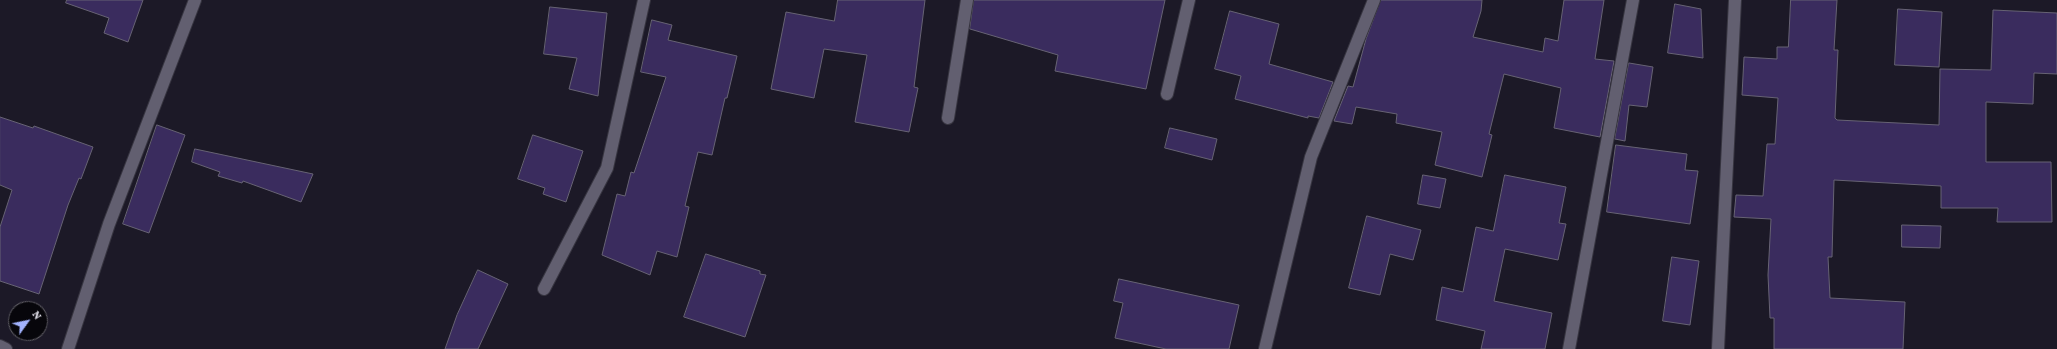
<!DOCTYPE html>
<style>
body{margin:0}
#map{position:relative;width:2057px;height:349px;overflow:hidden;background:#1c1927;font-family:"Crimson Pro",serif}
canvas{display:block}
.north{position:absolute;left:8px;top:301px;width:40px;height:40px;box-sizing:border-box;background:#07060b;border:1px solid #5f5d64;border-radius:50%;rotate:57deg;font-size:11px;font-weight:700;line-height:16px;text-align:center;color:#e2e0ea}
.north::after{content:'';display:block;margin:auto;width:14px;height:18px;background:#a2b2fd;clip-path:polygon(50% 0,100% 100%,50% 72%,0 100%)}
</style>
<div id="map">
<canvas width="2057" height="349"></canvas>
<div class="north">N</div>
</div>
<script>
const ctx = document.querySelector('canvas').getContext('2d');
ctx.lineJoin = 'round';
function fillPath(path, color) { ctx.fillStyle = color; ctx.fill(path, 'evenodd'); }
function stroke(path, color, width, dash) { ctx.strokeStyle = color; ctx.lineWidth = width; ctx.lineCap = dash ? 'butt' : 'round'; ctx.setLineDash(dash || []); ctx.stroke(path); }
const building = new Path2D(`
 M67,0H143L128,42L104,33L109,18L66,3Z
 M838,0H925L914,87L918,88L909,132L855,122L867,55L824,49L814,98L771,89L786,12L834,21Z
 M974,0H1165L1146,89L1055,71L1058,55L970,29Z
 M1381,0H1482L1481,11L1473,37L1543,52L1545,38L1558,41L1564,0H1604L1595,59L1614,61L1600,137L1554,128L1561,88L1504,74L1489,134L1492,135L1482,177L1435,165L1442,132L1396,123L1397,114L1356,107L1352,124L1334,121L1348,86L1353,87L1366,39Z
 M1791,0H1837L1834,50H1838L1835,118L1837,120L1939,125L1940,69L1991,70L1993,10L2057,13V74L2034,73L2033,104L1986,102V162H2051L2052,222H1997L1998,208H1941V186L1834,180L1832,257H1828L1830,298L1905,302L1903,349H1774V318H1770L1768,275L1771,219L1734,217L1736,195L1763,196L1767,144H1775L1778,98L1742,95L1744,57L1777,59V47H1788Z
 M1675,4L1701,9L1703,58L1668,53Z
 M550,7L607,13L598,96L569,89L577,58L544,54Z
 M1898,9L1942,12L1939,67L1895,65Z
 M1230,11L1279,24L1269,64L1333,82L1319,118L1308,116V118L1235,99L1241,76L1215,69Z
 M652,20L672,25L668,40L737,56L727,98H725L712,155L698,152L685,206L689,207L677,257L657,251L650,275L602,255L617,194L625,196L631,172L634,173L666,77L641,72Z
 M1629,63L1653,67L1647,107L1629,105L1625,141L1615,139Z
 M0,117L33,128L34,126L93,147L81,179L79,178L68,205L39,294L0,281V227L12,190L0,185Z
 M157,125L185,135L149,233L123,224Z
 M1170,128L1217,139L1212,160L1165,148Z
 M533,135L583,151L566,202L543,194L545,188L518,179Z
 M1616,145L1687,154L1685,170L1698,171L1690,224L1607,212Z
 M195,149L313,174L301,202L243,181L242,183L218,176L220,172L192,162Z
 M1423,175L1446,179L1440,208L1418,204Z
 M1505,175L1566,187L1559,223L1566,224L1558,260L1505,249L1494,301L1552,313L1545,349H1481L1485,331L1436,320L1442,287L1463,292L1476,227L1493,231Z
 M1367,216L1421,230L1413,260L1390,254L1380,295L1349,288Z
 M1902,225L1941,226L1940,248L1902,247Z
 M706,254L760,271V274L766,275L745,337L684,317Z
 M1672,257L1699,261L1690,325L1663,321Z
 M478,270L508,284L478,349H445L457,315Z
 M1119,279L1239,305L1229,349H1166L1115,338L1123,303L1114,301Z`);
const street = new Path2D(`
 M1167,94L1189,0
 M948,118L967,0
 M544,289L607,168L644,0
 M0,346L6,349
 M68,349L109,224L195,0
 M1265,349L1311,157L1374,0
 M1569,349L1633,0
 M1718,349L1735,0`);
fillPath(building, '#3a2c5e');
stroke(building, '#676374', 1);
stroke(street, '#373540', 14);
stroke(street, '#625f70', 12);
</script>
